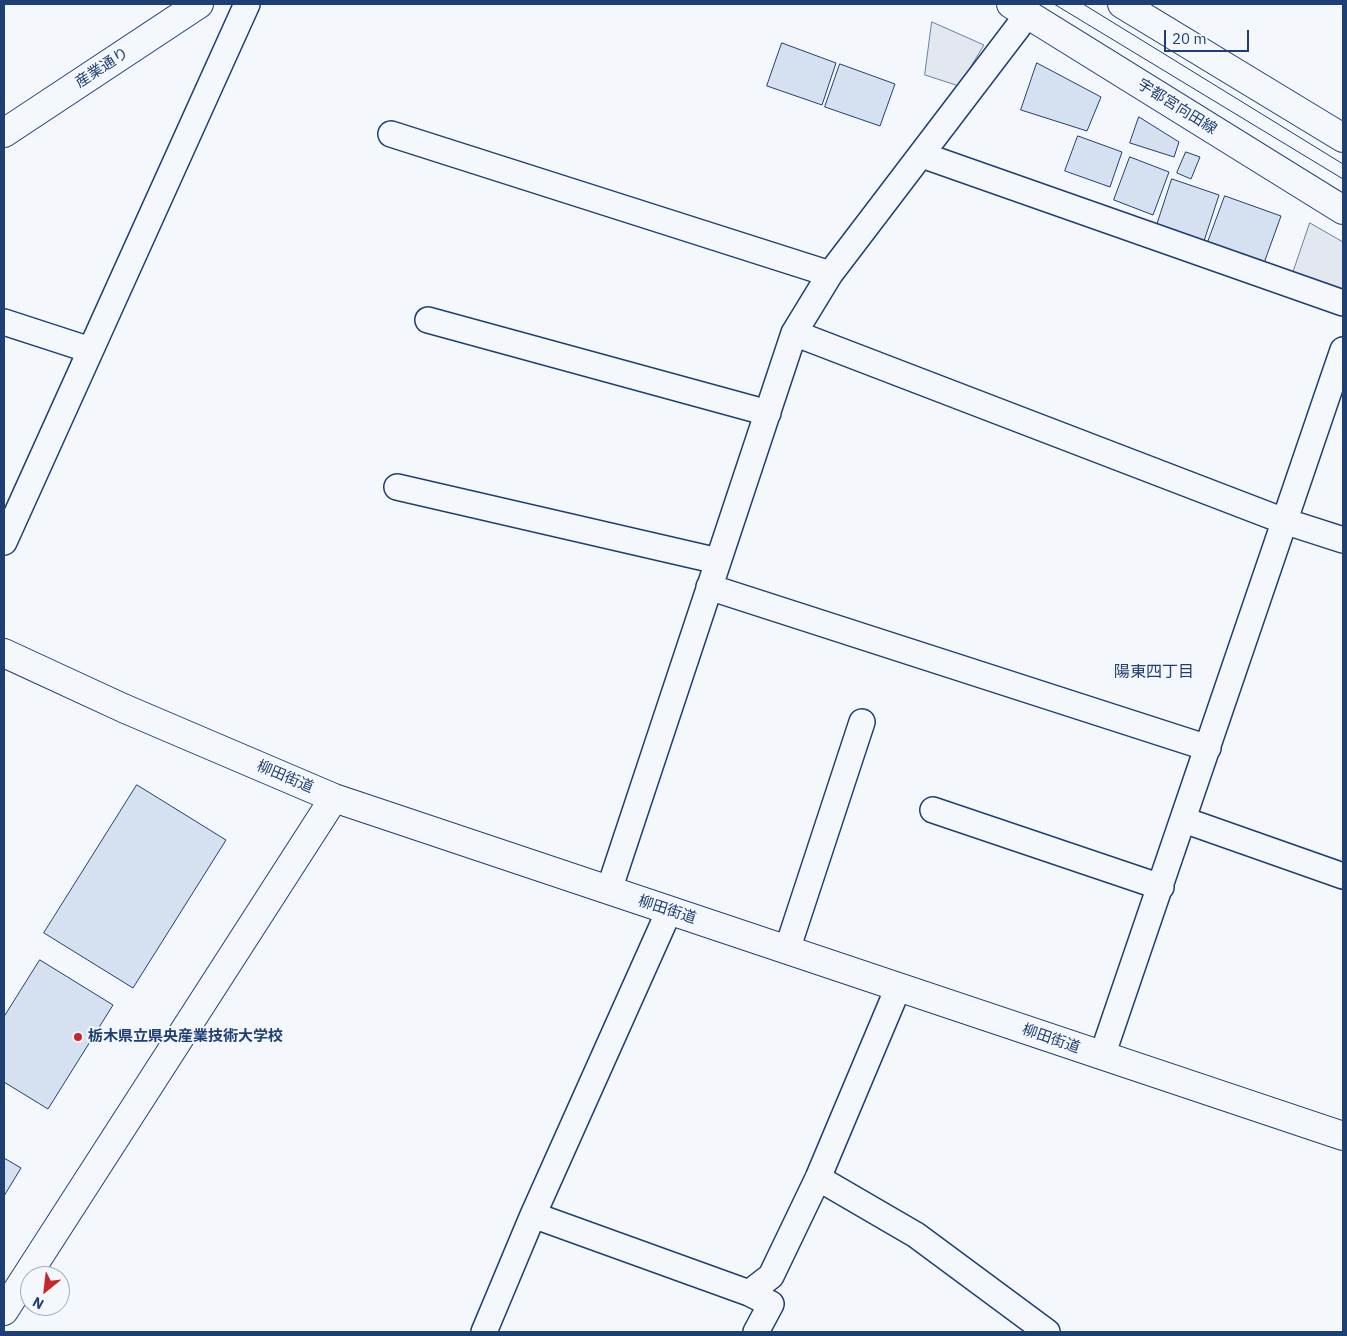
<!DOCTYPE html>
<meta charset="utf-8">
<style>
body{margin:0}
#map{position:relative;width:1347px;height:1336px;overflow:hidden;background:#f4f7fb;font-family:"IBM Plex Sans",sans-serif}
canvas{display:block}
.frame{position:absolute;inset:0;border:5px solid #1d3f73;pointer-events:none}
.north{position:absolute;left:20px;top:1266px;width:50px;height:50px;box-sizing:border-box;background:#f4f7fb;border:1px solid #9eadc5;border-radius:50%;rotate:209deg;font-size:14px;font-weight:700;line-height:20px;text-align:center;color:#1d3f73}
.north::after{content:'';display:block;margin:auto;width:18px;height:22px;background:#c62828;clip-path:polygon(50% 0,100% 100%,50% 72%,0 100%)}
.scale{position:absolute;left:1164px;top:30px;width:85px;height:22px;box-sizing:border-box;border:2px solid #1d3f73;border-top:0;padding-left:6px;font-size:15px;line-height:18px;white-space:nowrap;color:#1d3f73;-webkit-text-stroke:4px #f4f7fb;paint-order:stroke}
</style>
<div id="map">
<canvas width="1347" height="1336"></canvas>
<div class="frame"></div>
<div class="north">N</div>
<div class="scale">20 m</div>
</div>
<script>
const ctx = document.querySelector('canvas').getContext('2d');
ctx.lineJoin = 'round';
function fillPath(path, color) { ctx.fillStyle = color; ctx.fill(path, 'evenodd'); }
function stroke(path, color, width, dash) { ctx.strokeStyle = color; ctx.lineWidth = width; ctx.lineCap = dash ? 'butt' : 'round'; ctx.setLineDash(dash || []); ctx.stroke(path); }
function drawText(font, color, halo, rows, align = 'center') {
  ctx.font = font + ' "IBM Plex Sans","Noto Sans JP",sans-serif'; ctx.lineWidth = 4; ctx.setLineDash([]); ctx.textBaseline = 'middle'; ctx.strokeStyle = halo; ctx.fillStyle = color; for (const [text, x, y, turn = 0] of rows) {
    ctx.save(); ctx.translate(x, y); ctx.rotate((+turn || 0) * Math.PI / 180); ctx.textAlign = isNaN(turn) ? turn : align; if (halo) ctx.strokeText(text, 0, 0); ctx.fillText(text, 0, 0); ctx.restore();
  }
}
const parking = new Path2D(`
 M932,22L984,45L959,86L925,75Z
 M1310,223L1343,242V292L1293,273Z`);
const building = new Path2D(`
 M782,43L836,63L822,105L767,86Z
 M1037,63L1101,97L1087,131L1021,110Z
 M840,64L895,84L880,126L825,107Z
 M1139,117L1179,142L1174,157L1130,143Z
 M1078,136L1122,152L1110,187L1065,171Z
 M1186,152L1200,157L1191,179L1177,173Z
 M1130,157L1169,172L1153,215L1114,200Z
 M1172,179L1219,195L1204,241L1157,225Z
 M1225,196L1281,216L1264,263L1208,242Z
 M137,785L226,840L133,988L44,933Z
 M40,960L113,1005L48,1109L4,1082V1017Z
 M4,1158L21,1168L4,1196Z`);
const street = new Path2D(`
 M391,134L830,274
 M922,155L1343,303
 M428,320L768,413
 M4,322L90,350
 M794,333L1284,521L1343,540
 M397,487L718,561
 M4,542L247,4
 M709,587L1208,748
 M933,810L1161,887
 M1184,820L1343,876
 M609,890L794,333L830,274L1028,14
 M787,950L862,722
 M1102,1056C1184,821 1262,585 1343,350
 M818,1178L916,1235L1047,1332
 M533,1215L749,1293L771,1276L818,1178L898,988
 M749,1293L771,1304L756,1332
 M484,1332L533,1215L669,911`);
const secondary = new Path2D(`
 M4,133L199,4
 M4,653L123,708L334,798L1343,1136
 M4,1311L334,798`);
const primary = new Path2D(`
 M1011,4L1343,210
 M1122,4L1343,138`);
const tram = new Path2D(`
 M1054,4L1343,179
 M1083,4L1343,164`);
const power = new Path2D(`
 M4,5L6,4`);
const markers = [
 [78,1037,5,"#c62828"]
];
const streetNames = [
 ["産業通り",102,68,-33],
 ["宇都宮向田線",1177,107,32],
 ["柳田街道",285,777,23],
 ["柳田街道",667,910,18],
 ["柳田街道",1051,1039,19]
];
const poiNames = [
 ["栃木県立県央産業技術大学校",88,1037]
];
const neighbourhoodNames = [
 ["陽東四丁目",1154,672]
];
fillPath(parking, '#e3e8f0');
stroke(parking, '#687fa3', 1);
fillPath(building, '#d5e0f0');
stroke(building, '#1d3f73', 1);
stroke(street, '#1d3f73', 28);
stroke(secondary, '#1d3f73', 30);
stroke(primary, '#1d3f73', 30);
stroke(street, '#f4f7fb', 25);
stroke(secondary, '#f4f7fb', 28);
stroke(primary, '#f4f7fb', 28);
stroke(tram, '#1d3f73', 1);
stroke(power, '#c62828', 1, [18, 4, 2.5, 4]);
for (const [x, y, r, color] of markers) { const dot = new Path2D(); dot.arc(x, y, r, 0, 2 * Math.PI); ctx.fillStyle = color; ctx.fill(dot); stroke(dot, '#f4f7fb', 2); }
drawText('15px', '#1d3f73', '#f4f7fb', streetNames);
drawText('bold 15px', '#1d3f73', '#f4f7fb', poiNames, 'left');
drawText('16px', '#1d3f73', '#f4f7fb', neighbourhoodNames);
</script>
